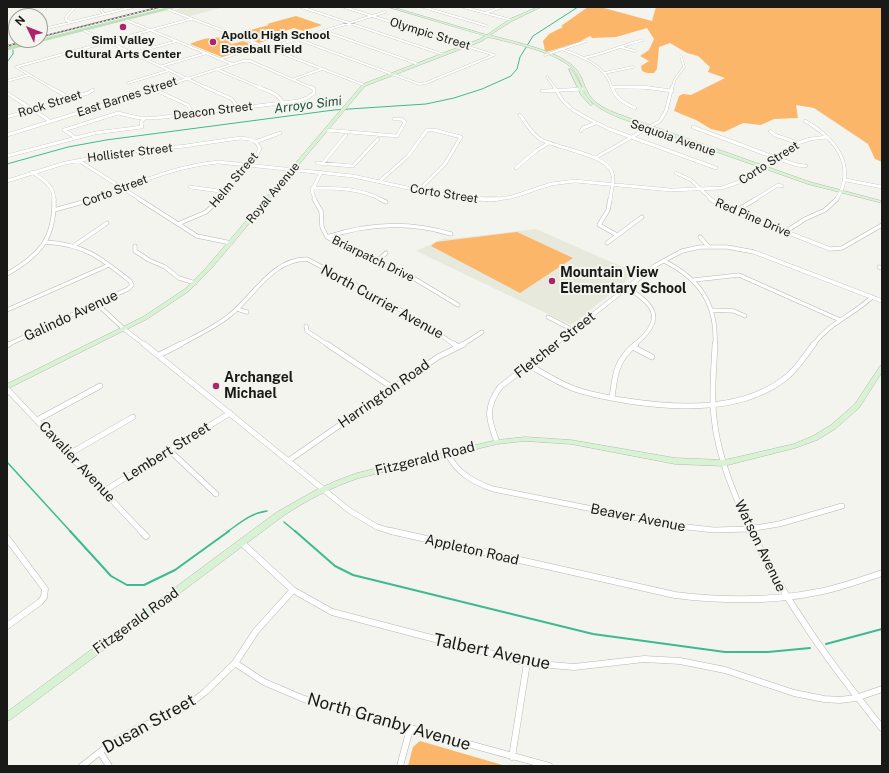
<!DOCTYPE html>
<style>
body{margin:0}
#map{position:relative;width:889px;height:773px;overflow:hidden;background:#f3f4ed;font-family:"Public Sans",sans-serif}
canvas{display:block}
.frame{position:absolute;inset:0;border:8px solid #191917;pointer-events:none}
.north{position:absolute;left:8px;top:8px;width:40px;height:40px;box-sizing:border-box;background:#f3f4ed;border:1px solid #9c9c97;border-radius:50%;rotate:313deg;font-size:11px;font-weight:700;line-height:16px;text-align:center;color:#191917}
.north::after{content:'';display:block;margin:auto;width:14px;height:18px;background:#ab256d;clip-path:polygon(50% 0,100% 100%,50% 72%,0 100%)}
</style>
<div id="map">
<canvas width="889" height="773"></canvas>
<div class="frame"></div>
<div class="north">N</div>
</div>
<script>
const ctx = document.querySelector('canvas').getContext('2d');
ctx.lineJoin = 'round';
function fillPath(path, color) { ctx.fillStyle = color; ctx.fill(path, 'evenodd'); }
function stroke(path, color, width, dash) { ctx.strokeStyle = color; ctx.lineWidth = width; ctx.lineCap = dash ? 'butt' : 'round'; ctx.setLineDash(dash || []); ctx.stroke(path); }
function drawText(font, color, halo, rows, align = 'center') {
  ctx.font = font + ' "Public Sans",sans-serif'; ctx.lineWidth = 4; ctx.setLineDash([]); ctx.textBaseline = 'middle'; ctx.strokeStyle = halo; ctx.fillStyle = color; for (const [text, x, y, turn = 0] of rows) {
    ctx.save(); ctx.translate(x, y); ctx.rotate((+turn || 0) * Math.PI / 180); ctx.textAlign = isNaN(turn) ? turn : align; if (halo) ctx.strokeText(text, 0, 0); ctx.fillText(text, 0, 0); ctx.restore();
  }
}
const built = new Path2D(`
 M184,7H224L190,16L174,10Z
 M536,229L636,273L573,324H569L416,251L445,238L449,239Z`);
const green = new Path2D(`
 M588,7H600L652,21L656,7H882V162L875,159L868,144L814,108L796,105L798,118L774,119L761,125L743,123L724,132L711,129L696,120L674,111L679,96L683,94L691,95L725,78L708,72L710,67L698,56L687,53L670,43L659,47L657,69L654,73H647L642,71L641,66L649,61L640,56L649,50L654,39L647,28L616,37L592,38L590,36L579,42L550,51H545L543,41L549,34L563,27L561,26Z
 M296,16L322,25L303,31L294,28L278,33L284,35L259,43L236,34L269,25L267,24Z
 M226,36L237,40L230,43L232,44L243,41L258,47L222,57L190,44C197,41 205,38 213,38C218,37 221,38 226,36Z
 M517,232L573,258L520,293L431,246L436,242Z
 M420,741L506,766H408L413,747Z`);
const streamFar2 = new Path2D(`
 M19,16L28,7
 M7,28L16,19
 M7,44L11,47
 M7,62L13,54V50
 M7,164L68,147L106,140L334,110L426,104L454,98L482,89L511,76L517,69L520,57L533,36L578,7`);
const streamFar1 = new Path2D(`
 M7,462L71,532
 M284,522L296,532
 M227,532C240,523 251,513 267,511`);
const stream = new Path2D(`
 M70,531L111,576L127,585H144L175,570L229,531
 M295,531L335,566L353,575L593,634L725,652H768L810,648
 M826,644L882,629`);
const minorFar4 = new Path2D(`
 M103,7L101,10L104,14
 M301,7L442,54
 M344,7L494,55
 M423,7L487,26
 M463,7L511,20
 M167,9L364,85
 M485,13L502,7
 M38,16L46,7
 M126,20L232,64
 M70,22L66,20V17L75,7
 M40,30L133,7
 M83,30L207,88
 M324,31L418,64
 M297,39L419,84L426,83L494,55
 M620,47L635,51
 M268,48L385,12
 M561,49C581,56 606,65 612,88
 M133,53L177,41
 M545,55L586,41
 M583,58C604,54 622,45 643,40
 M220,59L261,46
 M162,66L207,53
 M216,69L261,88
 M604,73L633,67
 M547,77L555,88
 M294,79L322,69
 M7,81L29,75
 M128,83L170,70
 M612,87L647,88
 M52,88L16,67L191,19
 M158,88L243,61H250L312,88
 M672,88L675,79L684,67L681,56`);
const minorFar3 = new Path2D(`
 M50,87L70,98
 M205,87L232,99L238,108
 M258,87C268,91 278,93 283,103
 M554,87L563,101L573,110L587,118L609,129L716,168
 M612,87C615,98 625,104 635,108
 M612,87H643L672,91
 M153,89L188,105L193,114
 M542,91L584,89
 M7,93L50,121
 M520,115C526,123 531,133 540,139C555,148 605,154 612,172C615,180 611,192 610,200
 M7,117L88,93L93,90
 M805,121C835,138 858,166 836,200
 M693,127L776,158L797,165L806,166
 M326,130L397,136L405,122L401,119H394
 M581,131L583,128L596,123
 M770,131L775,135L798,143
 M7,135L161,87
 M76,138L64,130L118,113L139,118H156L298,101L307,98L314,93V89L311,87
 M255,142L280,133
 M7,156L95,133L142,127L141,122L144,119
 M142,157L143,150
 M595,158L660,121L666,111L672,87
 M78,160L141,200
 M317,163L353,166L378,139
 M323,163L346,135
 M516,168L537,150L549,143
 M32,172C43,180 54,185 54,200
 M676,173L691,180L712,200
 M846,180L882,187
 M7,181L65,163L125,152L185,146L240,138L249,139L256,142L260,148L256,157L235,179L219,200
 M380,181L408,156L427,130H434L461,137L445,164L418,191
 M190,187L227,192
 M312,188C336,188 361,188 382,200
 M91,200C136,185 169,167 218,162L353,176L426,192L490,200
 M315,200L312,191L321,172
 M491,200L512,197L551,184L575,181L671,190L722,188L745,180L798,143L810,139L827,137
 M754,200L778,185L782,186`);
const minorFar2 = new Path2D(`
 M139,199L197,236L231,243
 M314,199L321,211L322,227L327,237L357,254L405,273L458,305
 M380,199L386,202
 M474,199H498
 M610,199L608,210L599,225L617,235
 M710,199L722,207L830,249L842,248L882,225
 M54,210L94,199
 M734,212L756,199
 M178,224L206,212L220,199
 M785,232L805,219L825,210L837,199
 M327,237C369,223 409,221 451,234
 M700,237L708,246
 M607,243L642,217
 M75,245L107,223
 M135,246V251L149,260L165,267L179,278L195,283
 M664,261C700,279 717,304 715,345
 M376,262L386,253
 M879,267L882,268
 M7,274C40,255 55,238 54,199
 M694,280L739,275L840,320
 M627,288C658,306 664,321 634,345
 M97,304L124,329L145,345
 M237,309L247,312
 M7,310L109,265
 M711,310L734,311L745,316
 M548,317L573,330
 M306,326L307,331L328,345
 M7,345L128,289L132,285L130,281C101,258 84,244 45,242
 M179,345C196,336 214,328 230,315C254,296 272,259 307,259C357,286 409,312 455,345
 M462,345L482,332
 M554,345L656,265L682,251L700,247H727L754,252L882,301
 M813,345C830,322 852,316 872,297`);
const minorFar1 = new Path2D(`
 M144,344L350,511L377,527L394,532
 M327,344L393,388
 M454,344L458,347
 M715,344C714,369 711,393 714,418C718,458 735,496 751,532
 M7,345L9,344
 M633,347L652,357
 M159,355L181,344
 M529,365C543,373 557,382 572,388C590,395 610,398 628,401C681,409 746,412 789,375C799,366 806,354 814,344
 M7,389L142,532
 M612,398C615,374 616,360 636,344
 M37,420L100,386
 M497,442C488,419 485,408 500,387L555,344
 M169,450L216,494
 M447,453C457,473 473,482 493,489L677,526L714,530L749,529L779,524L842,506
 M69,454L133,417
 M288,461L438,357L464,344
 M104,491L230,413`);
const minor = new Path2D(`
 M141,531L146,536
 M391,531L675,595C723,601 770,602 818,592C840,588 861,580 882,573
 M751,531C786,603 832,666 882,728
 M7,538L45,589L44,597L40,602L7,626
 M242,543L293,590L332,612L527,663L574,667L644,659L680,661L725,670L794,693L824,699L840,700L856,698L882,689
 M235,663L264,682L304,699L549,766
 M100,752L109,766
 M512,757L527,663
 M82,766L114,741L142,726L167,717L187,706L205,692L235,663L256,631L293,590
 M400,766L410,729`);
const tertiary = new Path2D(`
 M9,7H11L7,11V9Z`);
const secondary = new Path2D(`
 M388,7H392L487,35L510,19L538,7H541L512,21L490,35C514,42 555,50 573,66C582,74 583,84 588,93C594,104 607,110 618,114L810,182L882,201V203L808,184L620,118C606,112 590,105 584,91C580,82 578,74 571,67C552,51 512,43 488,37L482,41L365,86L210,270L189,291L147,319L7,389V384L143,317L185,289L206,268L363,84L480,39L485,36Z
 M569,69H571C580,80 582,93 592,103V105H590L581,95Z
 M882,365V372L859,408L835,429L817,440L795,448L724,466L675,464L571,444L525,441L497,444L359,478C332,487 307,500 283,516L10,720L7,721V712L277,512L316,490L336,481L357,473L497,440L525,437L571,440L675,458L724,460L738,457L794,444L813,436L831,425L855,404L880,366Z`);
const primary = new Path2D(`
 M171,7H177L7,50V48Z`);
const rail = new Path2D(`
 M40,37L160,7
 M7,46L29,40`);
const markers = [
 [123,27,4,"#ab256d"],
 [213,42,4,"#ab256d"],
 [552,281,4,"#ab256d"],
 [216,386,4,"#ab256d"]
];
const farStreetnames = [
 ["Olympic Street",430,34,17],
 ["East Barnes Street",127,97,-18],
 ["Rock Street",50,104,-17],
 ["Deacon Street",213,111,-7],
 ["Sequoia Avenue",673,138,19],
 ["Hollister Street",130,153,-7],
 ["Corto Street",769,163,-33],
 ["Helm Street",234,180,-50],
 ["Corto Street",115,191,-21],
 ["Royal Avenue",273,193,-50],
 ["Corto Street",444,194,9],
 ["Red Pine Drive",753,218,23],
 ["Briarpatch Drive",373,259,26]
];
const farPoinames = [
 ["Apollo High School",221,35],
 ["Baseball Field",221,49],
 ["Simi Valley",123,40,"center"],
 ["Cultural Arts Center",123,54,"center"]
];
const farWaternames = [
 ["Arroyo Simi",308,105,-7]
];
const poiNames = [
 ["Mountain View",560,273],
 ["Elementary School",560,289],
 ["Archangel",224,378],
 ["Michael",224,394]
];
const streetNames = [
 ["North Currier Avenue",382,302,29],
 ["Galindo Avenue",71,316,-25],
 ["Fletcher Street",555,345,-38],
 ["Harrington Road",384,394,-35],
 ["Lembert Street",167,452,-32],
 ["Fitzgerald Road",425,459,-14],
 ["Cavalier Avenue",77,462,47],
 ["Beaver Avenue",638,518,11],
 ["Watson Avenue",760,546,64],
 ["Appleton Road",472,550,13],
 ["Fitzgerald Road",136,621,-36]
];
const nearStreetnames = [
 ["Talbert Avenue",492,652,12],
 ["North Granby Avenue",389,722,16],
 ["Dusan Street",149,724,-29]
];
fillPath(built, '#e6e9db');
fillPath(green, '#fbb66a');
stroke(streamFar2, '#3dba91', 1);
stroke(streamFar1, '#3dba91', 1.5);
stroke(stream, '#3dba91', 2);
stroke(minorFar4, '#b6b8b1', 2.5);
stroke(minorFar3, '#b6b8b1', 3.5);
stroke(minorFar2, '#b6b8b1', 4.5);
stroke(minorFar1, '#b6b8b1', 6);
stroke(minor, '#b6b8b1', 7);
stroke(tertiary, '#b6b8b1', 0.5);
stroke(secondary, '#b6b8b1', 1);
stroke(primary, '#d1d1d1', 1);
stroke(minorFar4, '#fff', 2);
stroke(minorFar3, '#fff', 3);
stroke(minorFar2, '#fff', 3.5);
stroke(minorFar1, '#fff', 5);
stroke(minor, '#fff', 6);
fillPath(tertiary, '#fff');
fillPath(secondary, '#d7f3d4');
fillPath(primary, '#afe8a9');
stroke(rail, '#666662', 1.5);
stroke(rail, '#f3f4ed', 1, [2]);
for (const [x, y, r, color] of markers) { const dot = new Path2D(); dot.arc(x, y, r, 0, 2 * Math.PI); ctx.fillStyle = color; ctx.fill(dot); stroke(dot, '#f3f4ed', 1.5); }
drawText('12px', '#191917', '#f3f4ed', farStreetnames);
drawText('bold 12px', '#191917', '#f3f4ed', farPoinames, 'left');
drawText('italic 13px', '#235543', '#f3f4ed', farWaternames);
drawText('bold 14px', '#191917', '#f3f4ed', poiNames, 'left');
drawText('14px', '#191917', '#f3f4ed', streetNames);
drawText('17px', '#191917', '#f3f4ed', nearStreetnames);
</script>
